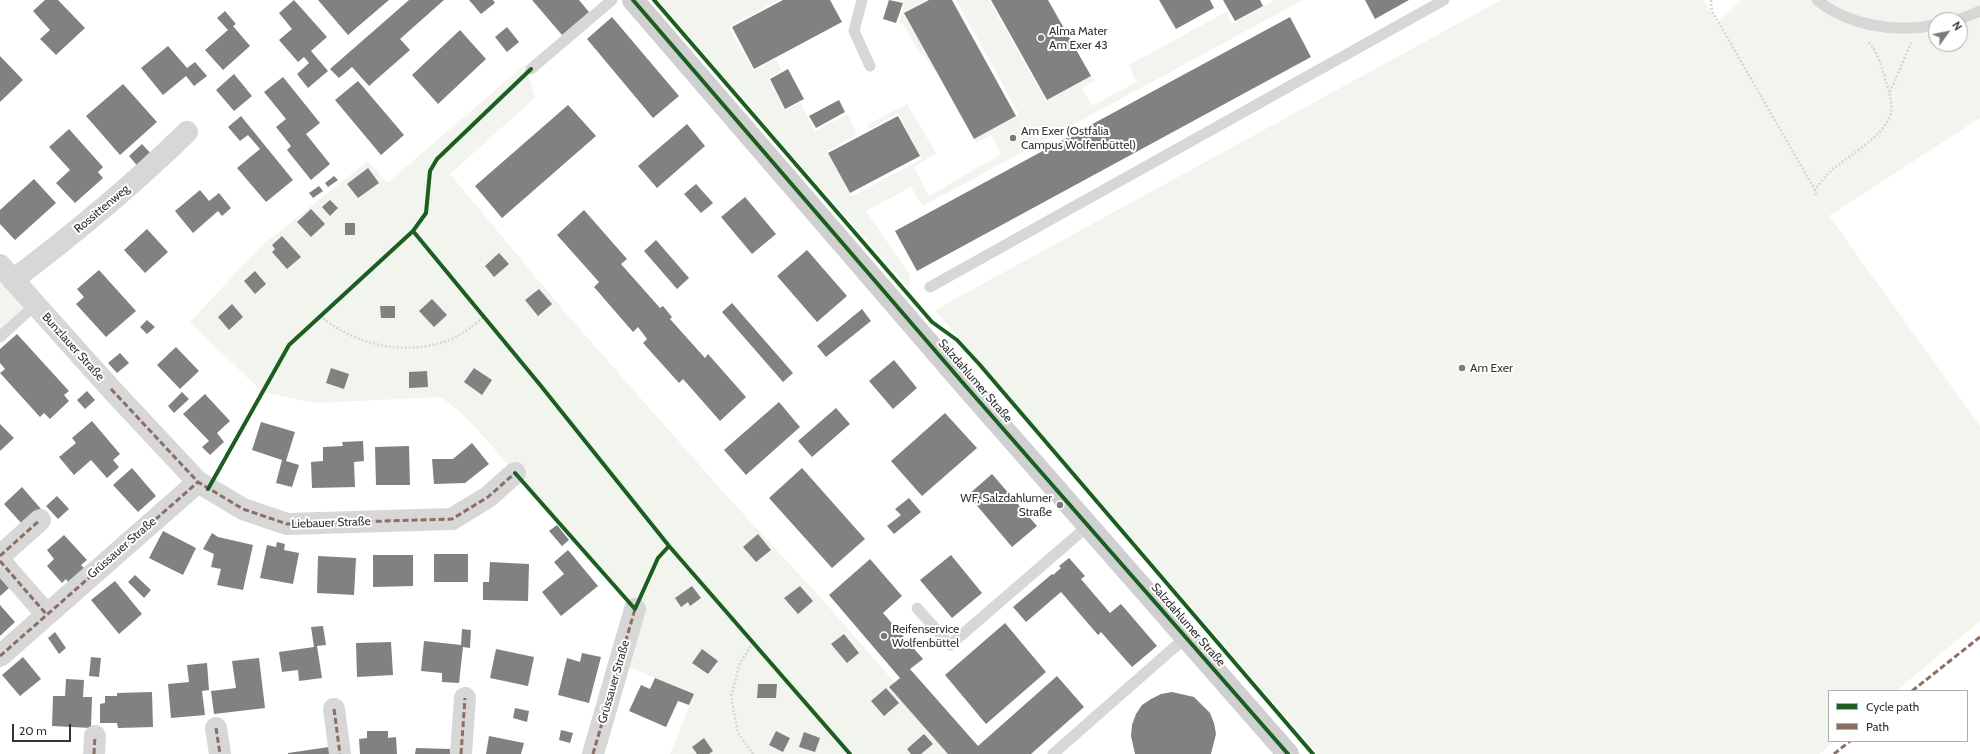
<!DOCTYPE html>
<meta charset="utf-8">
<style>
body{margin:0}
#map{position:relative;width:1980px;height:754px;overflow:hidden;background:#fff;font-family:Cabin,sans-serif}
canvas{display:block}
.legend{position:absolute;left:1828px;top:690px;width:140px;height:52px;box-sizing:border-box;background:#fff;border:1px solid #adadad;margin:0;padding:5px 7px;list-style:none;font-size:12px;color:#333}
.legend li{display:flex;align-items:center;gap:8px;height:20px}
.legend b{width:20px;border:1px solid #adadad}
.north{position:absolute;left:1928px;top:12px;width:40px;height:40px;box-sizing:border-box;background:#fff;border:1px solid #adadad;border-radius:50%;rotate:57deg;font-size:11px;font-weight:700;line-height:16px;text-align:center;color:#333}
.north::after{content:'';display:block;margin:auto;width:14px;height:18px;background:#7a7a7a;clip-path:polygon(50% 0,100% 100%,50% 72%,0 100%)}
.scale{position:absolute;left:12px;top:724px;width:59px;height:18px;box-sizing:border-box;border:2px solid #333;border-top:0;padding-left:5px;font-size:12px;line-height:14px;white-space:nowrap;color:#333;-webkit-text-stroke:3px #fff;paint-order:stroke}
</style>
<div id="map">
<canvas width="1980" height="754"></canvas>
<ul class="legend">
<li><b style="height:5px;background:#1b5e20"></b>Cycle path</li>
<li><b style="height:5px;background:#8d6e63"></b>Path</li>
</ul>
<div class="north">N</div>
<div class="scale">20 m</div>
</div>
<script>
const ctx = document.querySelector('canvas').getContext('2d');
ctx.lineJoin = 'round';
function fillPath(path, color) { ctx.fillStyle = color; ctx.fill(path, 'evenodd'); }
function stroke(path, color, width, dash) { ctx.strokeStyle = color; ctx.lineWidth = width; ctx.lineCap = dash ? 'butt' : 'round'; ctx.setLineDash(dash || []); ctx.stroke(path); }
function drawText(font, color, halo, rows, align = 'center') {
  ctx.font = font + ' Cabin,sans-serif'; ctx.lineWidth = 4; ctx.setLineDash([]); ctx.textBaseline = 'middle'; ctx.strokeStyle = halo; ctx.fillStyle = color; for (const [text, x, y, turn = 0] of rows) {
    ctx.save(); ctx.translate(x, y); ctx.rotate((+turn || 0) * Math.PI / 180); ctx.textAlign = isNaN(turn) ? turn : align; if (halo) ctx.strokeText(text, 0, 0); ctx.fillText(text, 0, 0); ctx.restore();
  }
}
const green = new Path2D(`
 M658,0H779L729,27L753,71L776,59L782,70L768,78L785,110L800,102L815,131L847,114L855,129L856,135L827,151L851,197L922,159L898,113L869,129L867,125L907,104L936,153L914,167L929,196L1001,154L991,135L976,143L974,139L1019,114L956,0H989L1046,101L1091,76L1095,81L1082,88L1092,106L1136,82L1129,65L1226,12L1232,24L1274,0H1303L923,206L911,187L866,211L910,275L909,288L775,136Z
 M897,0H927L907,11V13L938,69L934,71L925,56L920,54L902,23L899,24L904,3Z
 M1501,0H1704L1718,23L1741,0H1980V118L1829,216L1980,426V621L1896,691H1829V741H1835L1819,754H1318L935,310ZM1936,20H1960V44H1936Z
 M526,64L535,98L450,174L563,310L725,494L821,598L957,754H670L694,694L619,663L635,609L468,419L441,397L315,403L262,392L190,322L261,246L368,161L387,183Z
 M0,266L35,305L0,337Z`);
const building = new Path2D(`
 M45,0H58L85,28L56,55L40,39L50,30L33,11Z
 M294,0L327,37L311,51L328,71L308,88L297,74L309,63L304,57L298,62L279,40L292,29L279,13Z
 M318,0H389L348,35Z
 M409,0H444L400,39L410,50L369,86L352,67L339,78L330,69Z
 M469,0H493L495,3L481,14Z
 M532,0H579L589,12L562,35Z
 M783,0H830L842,22L754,69L732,27Z
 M889,0L903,3L896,23L883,19Z
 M929,0H952L1016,116L974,139L904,13Z
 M991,0H1048L1091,76L1047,100Z
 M1159,0H1210L1214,8L1176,29Z
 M1223,0H1260L1263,6L1235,21Z
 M1365,0H1409L1375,19Z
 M225,11L236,24L233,26L250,46L223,70L205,50L228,30L217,18Z
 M612,17L679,96L653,118L587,39Z
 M1290,17L1311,57L917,271L895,231Z
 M507,27L519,42L507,52L495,37Z
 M460,30L486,59L438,104L412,75Z
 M168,46L187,68L195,62L207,76L194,86L186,76L163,95L141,68Z
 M0,56L23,80L0,102Z
 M788,69L804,99L785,109L770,79Z
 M234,74L252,96L234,111L216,90Z
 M283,77L320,123L306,134L330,164L311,180L287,150L291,146L276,127L286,119L264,92Z
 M358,81L404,135L381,155L335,100Z
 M123,84L157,122L120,155L86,116Z
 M839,100L845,112L816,128L809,116Z
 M568,105L596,136L502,218L475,186Z
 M241,116L293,180L266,202L237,168L260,149L248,135L240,141L228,127Z
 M898,116L920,156L850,193L828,153Z
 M687,124L705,146L657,188L638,166Z
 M69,129L103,167L98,172L103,178L75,203L56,183L70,170L49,147Z
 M142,144L154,157L140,169L129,156Z
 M368,168L379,183L358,198L347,184Z
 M334,176L338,180L328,187L325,183Z
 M34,179L56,203L15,240L0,224V210Z
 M696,184L713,203L701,213L684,194Z
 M319,186L323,191L313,198L309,193Z
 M200,190L209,201L219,193L231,208L222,216L218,211L193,233L175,211Z
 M745,197L776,234L752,254L721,217Z
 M330,200L338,208L330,216L322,207Z
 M311,209L325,224L311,237L297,222Z
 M584,210L627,259L621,264L660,308L663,306L672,317L670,319L705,358L708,354L746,397L720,421L683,379L679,383L643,343L647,339L638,327L633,332L594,287L599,282L557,235Z
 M345,223H355V235H345Z
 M147,229L168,252L145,273L124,250Z
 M282,236L301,257L287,269L272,252L275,249L272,245Z
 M656,240L689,278L677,289L644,251Z
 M807,250L847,296L817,322L777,276Z
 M499,253L509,264L494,277L485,266Z
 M99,270L136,311L106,337L76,304L84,297L77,289Z
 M255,271L266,284L255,294L244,281Z
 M539,289L552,304L538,316L525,300Z
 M432,299L447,315L434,327L419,311Z
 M732,303L793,373L783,382L722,312Z
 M232,304L243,317L229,330L218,317Z
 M380,306H395V318H381Z
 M862,309L871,321L826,357L817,346Z
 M147,320L155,327L147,334L140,327Z
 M17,334L69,391L64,395L69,401L50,419L44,413L40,417L0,373L5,369L0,363V349Z
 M176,347L199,371L180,389L157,365Z
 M120,353L129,363L117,373L108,363Z
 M894,360L917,388L893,409L869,381Z
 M331,368L349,374L344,389L326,383Z
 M474,368L492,380L482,395L464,382Z
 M427,371L428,387L409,388V372Z
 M87,391L95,400L85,409L77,400Z
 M182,392L189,399L174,413L168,406Z
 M205,394L230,421L217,433L224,442L210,455L202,447L209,441L183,414Z
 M779,402L800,427L746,475L724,450Z
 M836,408L850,424L812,457L798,441Z
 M945,413L977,448L922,496L891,461Z
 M92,421L120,454L113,460L119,467L107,478L91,460L74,475L59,457L76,443L72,438Z
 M261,422L295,432L286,461L299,465L292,487L276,483L282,460L252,450Z
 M0,424L14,438L0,451Z
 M363,441L364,461L354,462L355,487L312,488L311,462L323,461V447L343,446L342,442Z
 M472,443L489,464L465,483L434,484L432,459H453Z
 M409,446L410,485H376L375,447Z
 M132,468L156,496L138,512L113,485Z
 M802,468L865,539L832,568L769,498Z
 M992,474L1037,526L1012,547L968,495Z
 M22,487L41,509L23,525L4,504Z
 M57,496L69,509L58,519L46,506Z
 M909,498L921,512L894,534L887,526L901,515L895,509Z
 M557,525L569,540L562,546L549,531Z
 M163,531L196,548L183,575L149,558Z
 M212,533L218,537L253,545L243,590L217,585L221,569L211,567L214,554L203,549Z
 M758,534L771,550L756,562L743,547Z
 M64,535L87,560L81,565L86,570L70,585L66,579L62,583L47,566L54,559L47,550Z
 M277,542L285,544L284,550L299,553L293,584L260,578L267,545L276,547Z
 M568,550L598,586L561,616L542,592L564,574L554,562Z
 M434,554H468V582H434Z
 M373,555H413V586L373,587Z
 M951,555L982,593L952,618L920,580Z
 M318,556L356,558L354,595L317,593Z
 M1069,558L1085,576L1081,579L1110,613L1121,604L1157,646L1132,667L1101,632L1098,635L1061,592L1026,622L1013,607L1052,574L1053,575L1061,568L1059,566Z
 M870,559L902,596L883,613L923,659L910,669L978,746L1057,676L1084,707L1031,754H948L889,687L900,678L829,595Z
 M490,562L529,564L528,601L483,600V582H489Z
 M135,575L151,590L144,598L128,582Z
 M0,578L9,588L0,596Z
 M115,581L142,614L119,634L91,600Z
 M692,586L701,598L690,606L688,602L681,607L675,598Z
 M800,586L813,601L798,614L784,598Z
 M0,605L15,622L0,636Z
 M1005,623L1046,672L986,724L945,675Z
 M323,626L326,645L317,646L322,678L299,681L298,670L282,672L279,652L314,647L311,627Z
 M462,629L471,630L470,648L463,647L459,683L442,682V673L421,671L424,641L461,645Z
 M55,632L66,648L59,654L48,638Z
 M844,634L859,653L847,663L831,644Z
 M391,642L393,675L357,677L356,643Z
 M496,649L534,657L528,686L490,678Z
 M702,649L718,661L708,674L692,663Z
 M582,653L601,657L589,703L558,695L567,658L580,662Z
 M23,657L41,679L20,696L2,675Z
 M91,657L101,658L99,677L89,676Z
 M259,658L265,708L214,714L211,691L236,688L232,661Z
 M207,663L209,690L202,691L205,715L171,718L168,684L189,682L187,665Z
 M655,678L694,694L689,705L678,701L666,727L629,711L641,685L650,689Z
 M66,679L84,680L83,697H92L91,728L52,726L53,696H65Z
 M758,684H777L776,698H757Z
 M886,688L899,703L884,716L871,701Z
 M152,692L153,727L118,728L117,723H100V704L105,703V696H117V693Z
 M1172,692L1194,697L1210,713L1214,723L1216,734L1211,754H1135L1131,736L1132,725L1136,714L1142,705L1151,699L1161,694Z
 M515,708L529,711L527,722L513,718Z
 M561,730L573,733L570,743L559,740Z
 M367,731H388V738L396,737L397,754H360L359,739L367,738Z
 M776,731L790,738L783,752L769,745Z
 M804,732L820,738L815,752L799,747Z
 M924,734L933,744L921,754H911L907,749Z
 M489,736L524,743L521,754H486Z
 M704,738L713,751L709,754H697L692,747Z
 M329,747L330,754H288V753Z
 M416,748L450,749V754H415Z`);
const path = new Path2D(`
 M1711,0L1712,11L1815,190
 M1890,92L1911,43
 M1816,195L1815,190C1820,183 1826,175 1833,169C1848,156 1891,132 1891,110C1892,101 1889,91 1886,82C1882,67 1878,53 1868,41
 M320,316C356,345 402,356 447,341C461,336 472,326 483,318
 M753,643L740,663L731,696L738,733L753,754`);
const lane = new Path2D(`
 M862,0L854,31L870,66
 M1817,0C1849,26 1896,33 1936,25
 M1958,20L1980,11
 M531,69L612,0
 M930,287L1444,0
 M0,337L35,305
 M917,608L950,645L1089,525
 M1053,754L1185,638`);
const street = new Path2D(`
 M0,265L111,389L198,482L243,509L287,524L452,519L488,497L515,473
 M13,280C75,233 131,187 187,132
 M0,556L40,520
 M0,561L47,615
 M0,656L198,482
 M334,709L340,754
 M216,728L220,754
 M94,754L95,736
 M461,754L465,698
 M593,754L635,609`);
const secondary = new Path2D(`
 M633,0L963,383L1288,754`);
const quiet = new Path2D(`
 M111,389L198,482L243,509L287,524L452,519L488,497L515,473
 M0,556L40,520
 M0,561L47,615
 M0,656L198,482
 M1912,691L1980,637
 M334,709L340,754
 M216,728L220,754
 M94,754L95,736
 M461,754L465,698
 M593,754L635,609
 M1834,754L1850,741`);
const cycleway = new Path2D(`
 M633,0L963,383L1288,754
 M654,0L932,322L957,340L980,365L1313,754
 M531,69L437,159L430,171L426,213L413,231L541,386L669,546L850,754
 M515,473L635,609L658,558L669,546
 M208,489L289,345L413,231`);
const markers = [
 [1041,38,4,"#7a7a7a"],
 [1013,138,4,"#7a7a7a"],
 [1462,368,4,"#7a7a7a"],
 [1060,505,4,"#7a7a7a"],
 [884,636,4,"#7a7a7a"]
];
const poiNames = [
 ["Alma Mater",1049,31],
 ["Am Exer 43",1049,45],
 ["Am Exer (Ostfalia",1021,131],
 ["Campus Wolfenbüttel)",1021,145],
 ["Am Exer",1470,368],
 ["WF, Salzdahlumer",1052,498,"right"],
 ["Straße",1052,512,"right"],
 ["Reifenservice",892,629],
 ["Wolfenbüttel",892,643]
];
const streetNames = [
 ["Rossittenweg",102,209,-40],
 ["Bunzlauer Straße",73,347,48],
 ["Salzdahlumer Straße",975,381,49],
 ["Liebauer Straße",331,523,-2],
 ["Grüssauer Straße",122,548,-41],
 ["Salzdahlumer Straße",1188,625,49],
 ["Grüssauer Straße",614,682,-74]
];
fillPath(green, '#f1f5ed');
fillPath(building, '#818181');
stroke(path, '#d6d6d6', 2.5, [2, 2]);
stroke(lane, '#d7d7d7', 11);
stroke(street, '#d7d7d7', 22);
stroke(secondary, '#d0d0d0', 22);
stroke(quiet, '#8d6e63', 3, [6, 3]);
stroke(cycleway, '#1b5e20', 4);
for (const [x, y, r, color] of markers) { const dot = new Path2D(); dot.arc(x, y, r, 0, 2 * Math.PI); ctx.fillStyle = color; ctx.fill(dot); stroke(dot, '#fff', 1.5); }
drawText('12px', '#333', '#fff', poiNames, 'left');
drawText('12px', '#333', '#fff', streetNames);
</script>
